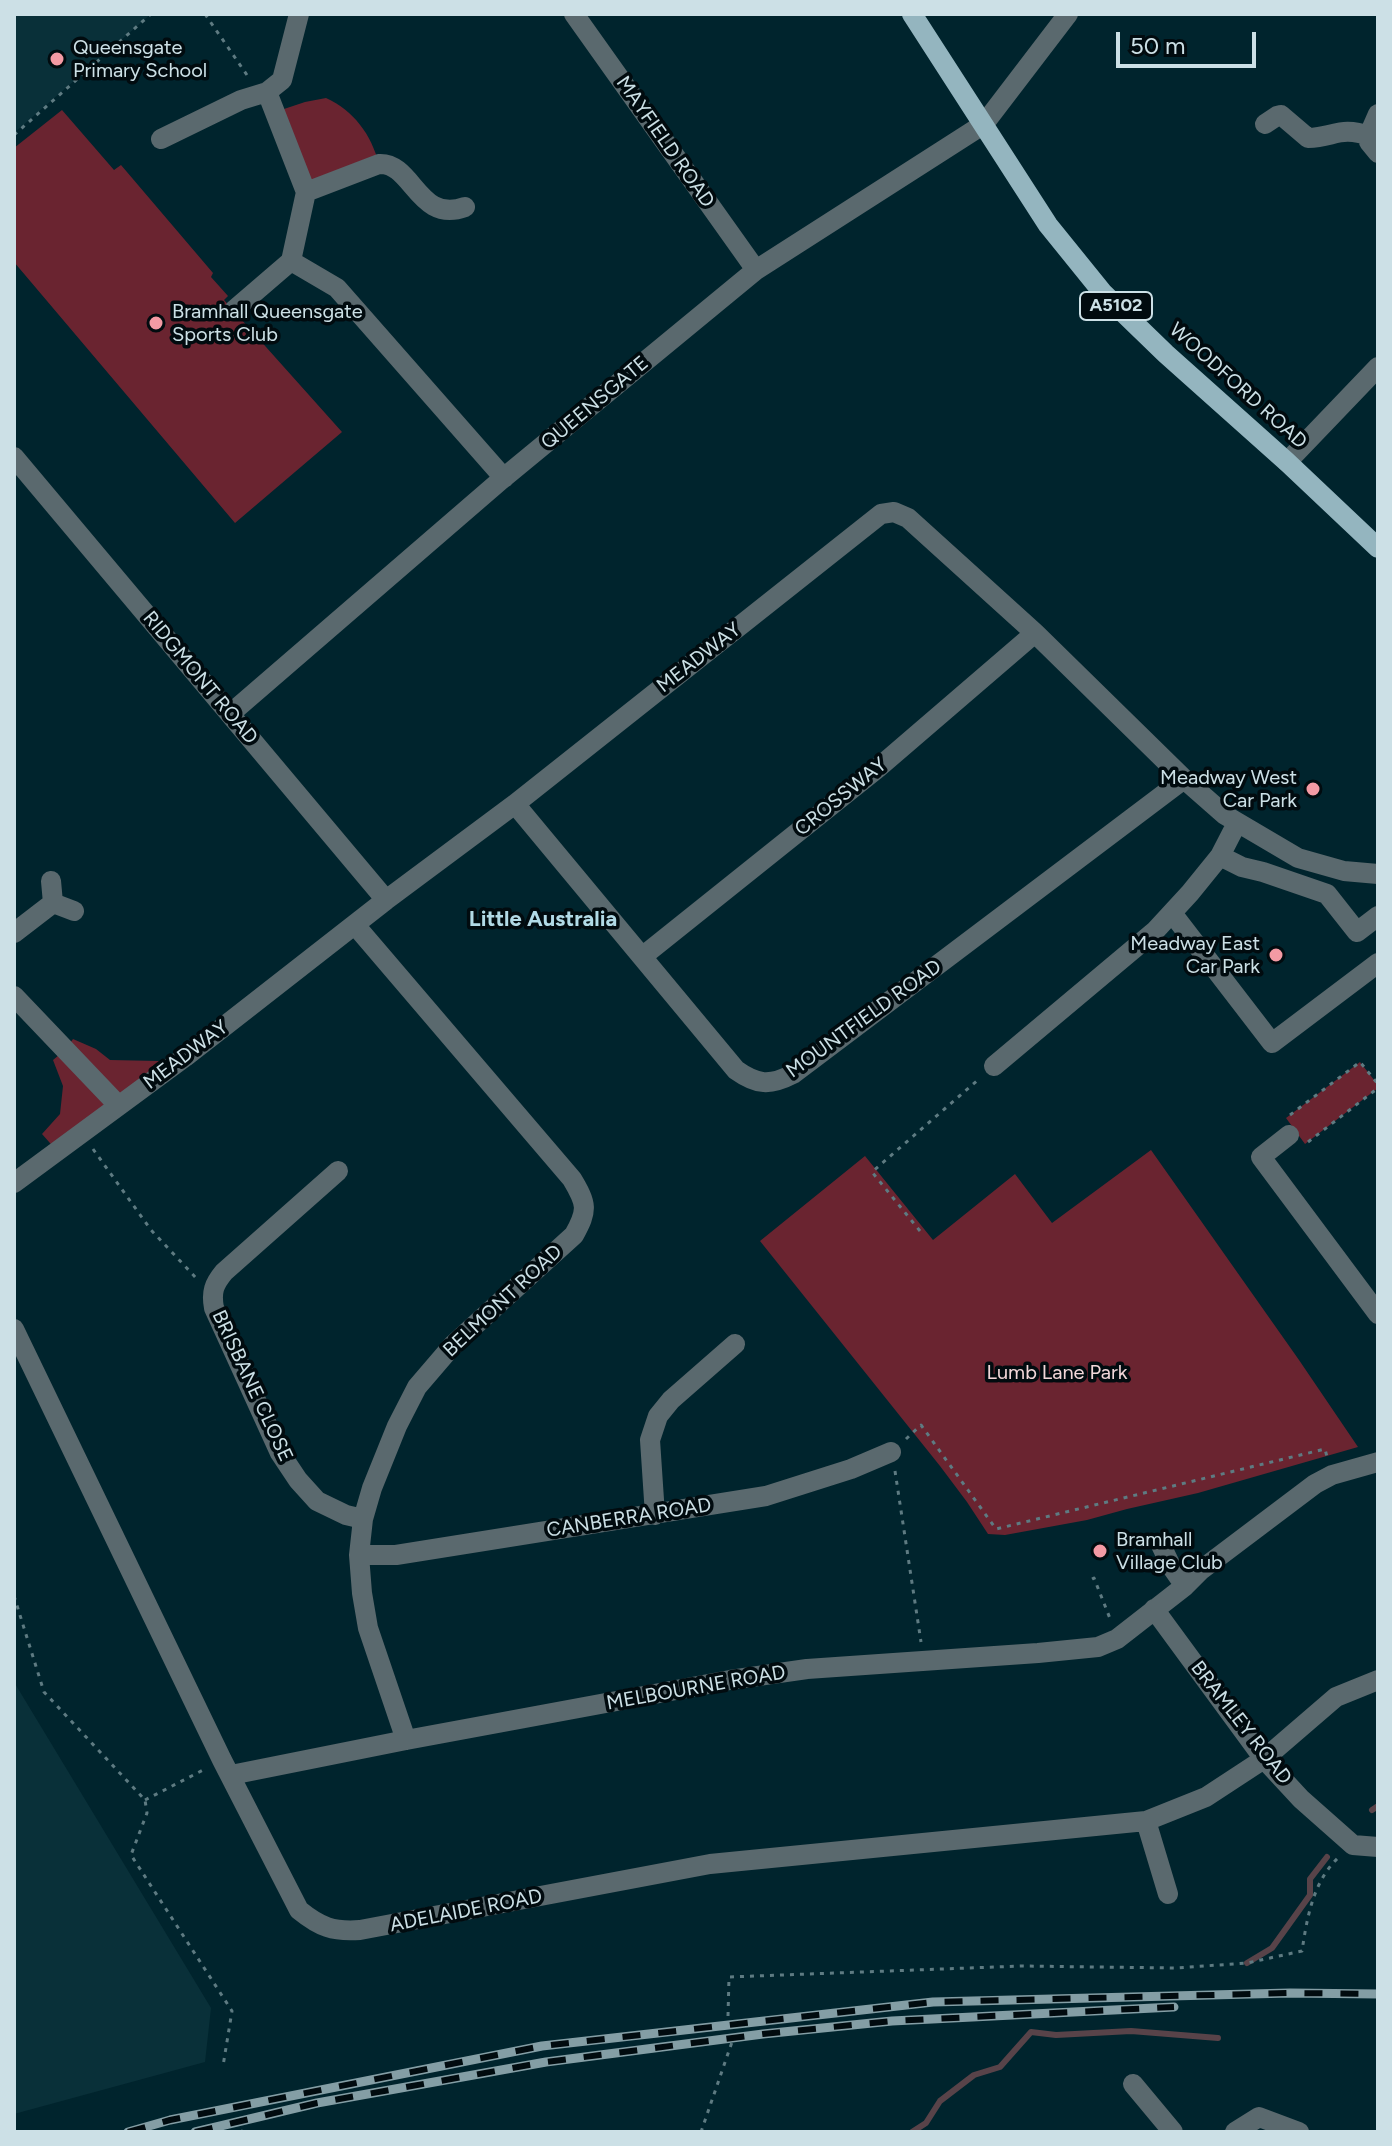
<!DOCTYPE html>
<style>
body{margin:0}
#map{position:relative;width:1392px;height:2146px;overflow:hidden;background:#00242d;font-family:Figtree,sans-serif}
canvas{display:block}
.frame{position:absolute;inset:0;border:16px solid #cce0e6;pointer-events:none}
.scale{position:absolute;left:1116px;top:32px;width:140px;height:36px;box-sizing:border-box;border:4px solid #cce0e6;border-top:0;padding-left:10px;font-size:24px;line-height:28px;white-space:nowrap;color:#cce0e6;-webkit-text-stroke:6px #010b0f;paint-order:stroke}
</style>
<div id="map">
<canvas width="1392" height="2146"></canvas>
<div class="frame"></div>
<div class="scale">50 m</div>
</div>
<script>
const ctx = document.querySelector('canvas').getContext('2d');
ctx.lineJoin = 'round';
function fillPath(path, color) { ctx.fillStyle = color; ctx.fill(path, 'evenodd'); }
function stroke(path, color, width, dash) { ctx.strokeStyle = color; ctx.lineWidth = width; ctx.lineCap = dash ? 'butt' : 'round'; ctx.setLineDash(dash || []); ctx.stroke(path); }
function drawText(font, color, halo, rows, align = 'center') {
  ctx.font = font + ' Figtree,sans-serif'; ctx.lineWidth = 7; ctx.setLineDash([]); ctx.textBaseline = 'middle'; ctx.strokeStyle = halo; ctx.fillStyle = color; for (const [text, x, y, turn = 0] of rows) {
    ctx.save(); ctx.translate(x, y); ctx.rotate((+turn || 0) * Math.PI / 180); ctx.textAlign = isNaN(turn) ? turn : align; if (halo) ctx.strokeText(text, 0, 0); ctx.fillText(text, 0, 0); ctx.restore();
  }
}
const built = new Path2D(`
 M14,14H151L14,133Z
 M14,1682L211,2008L205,2062L14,2114Z`);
const green = new Path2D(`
 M326,98C354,111 371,134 379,164L306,192L275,112L305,102Z
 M62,110L114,170L121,165L213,273L211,277L228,296L224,300L342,432L235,523L14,262V148Z
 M73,1039L96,1049L110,1060L159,1061L167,1070L57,1151L42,1134L60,1114L63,1086L53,1060L65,1050Z
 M1360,1062L1378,1085V1088L1305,1144L1286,1118Z
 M1151,1150L1299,1360L1358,1447L1198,1493L1127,1509L1087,1520L1005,1535L988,1534L967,1502L940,1466L760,1241L865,1156L933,1240L1015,1174L1052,1223Z`);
const stream = new Path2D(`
 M1372,1810L1378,1806
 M1247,1963L1272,1948L1310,1895V1879L1327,1857
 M912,2132L926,2123L940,2101L974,2075L1000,2067L1031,2032L1056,2035L1131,2031L1218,2038`);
const path = new Path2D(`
 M205,14L249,78
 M14,135L151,14
 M1290,1115L1360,1062L1378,1084
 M1308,1142L1378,1088
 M93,1149L151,1230L198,1280
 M920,1231L872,1172L979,1079
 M906,1439L921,1425L996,1529L1325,1449L1327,1457
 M895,1471L921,1642
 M1092,1579L1094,1578L1111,1621
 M14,1596L44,1692L145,1800L147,1813L131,1855L232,2011L223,2066
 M145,1800L205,1769
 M728,2016L729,1977L1021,1966L1176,1968L1247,1963L1302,1951C1307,1918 1313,1881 1339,1857
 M241,2131L245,2132
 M701,2132L732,2042`);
const minor = new Path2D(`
 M574,14L756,270
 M267,92L306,192L291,261
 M1378,114L1371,130L1369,142L1378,153
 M1265,124L1277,116L1281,115L1308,138C1335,137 1340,126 1370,136
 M161,139L241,100L267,92L282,80L299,14
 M306,192L379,164C413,162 418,224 465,207
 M234,310L291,261L337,288L504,478
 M14,457L386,900
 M1287,462L1378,367
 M230,714L501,480L756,270L984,124L1068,14
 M515,804L736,1070C757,1085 770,1086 793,1074L1184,779
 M1220,856L1242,867L1263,872L1327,894L1357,932L1378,916
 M51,881L53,903
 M1172,913L1272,1043L1378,963
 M355,925L572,1179C587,1204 588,1210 574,1235L453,1345L417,1387L397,1426L372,1488L363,1519L359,1555L362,1593L368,1628L406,1740
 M14,933L53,903L74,911
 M643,956L878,768L1035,633
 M14,996L118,1105
 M994,1066L1155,931L1190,893L1220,856L1237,823
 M1289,1135L1261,1157L1378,1314
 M338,1171L224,1272C214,1284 211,1292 214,1308L280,1453L298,1480L317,1501L346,1515L363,1519
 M14,1183L185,1057L386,900L515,804L881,514L894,512L908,518L1035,633L1184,779L1225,815L1298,858L1344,871L1378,874
 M14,1329L222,1760L299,1910C320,1927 333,1932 360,1930L710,1864L1146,1821L1206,1797L1264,1759L1336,1697L1378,1680
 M655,1515L650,1440L658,1416L671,1400L735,1344
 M1160,1543L1171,1566L1185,1586
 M359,1555H396L766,1496L851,1469L891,1452
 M1154,1609L1264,1759L1301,1799L1353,1845L1378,1847
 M231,1775L406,1740L730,1680L807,1669L1038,1653L1098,1647L1117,1639L1185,1586L1201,1570L1315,1484L1332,1475L1378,1462
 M1146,1821L1168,1894
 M1133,2084L1173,2132
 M1235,2132L1259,2117L1299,2132`);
const major = new Path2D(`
 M912,14L1048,225L1103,293L1166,354L1287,462L1378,548`);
const rail = new Path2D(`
 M128,2132L170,2120L542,2046L933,2002L1290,1993L1378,1994
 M195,2132L317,2103L546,2062L763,2034L892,2021L1174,2007`);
const markers = [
 [57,59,8,"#f49aa4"],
 [156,323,8,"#f49aa4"],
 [1313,789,8,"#f49aa4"],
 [1276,955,8,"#f49aa4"],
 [1100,1551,8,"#f49aa4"]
];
const shields = [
 [1116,306,72]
];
const shieldNames = [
 ["A5102",1116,306]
];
const poiNames = [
 ["Queensgate",73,48],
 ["Primary School",73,71],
 ["Bramhall Queensgate",172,312],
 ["Sports Club",172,335],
 ["Meadway West",1297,778,"right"],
 ["Car Park",1297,801,"right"],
 ["Meadway East",1260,944,"right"],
 ["Car Park",1260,967,"right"],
 ["Bramhall",1116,1540],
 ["Village Club",1116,1563]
];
const streetNames = [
 ["MAYFIELD ROAD",665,142,55],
 ["WOODFORD ROAD",1238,386,42],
 ["QUEENSGATE",595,403,-40],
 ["MEADWAY",699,658,-38],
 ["RIDGMONT ROAD",200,678,50],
 ["CROSSWAY",841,797,-39],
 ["MOUNTFIELD ROAD",864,1019,-36],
 ["MEADWAY",186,1055,-37],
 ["BELMONT ROAD",503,1301,-43],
 ["BRISBANE CLOSE",252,1386,65],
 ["CANBERRA ROAD",629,1518,-9],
 ["MELBOURNE ROAD",696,1688,-10],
 ["BRAMLEY ROAD",1241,1723,52],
 ["ADELAIDE ROAD",466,1911,-11]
];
const parkNames = [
 ["Lumb Lane Park",1057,1373]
];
const neighbourhoodNames = [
 ["Little Australia",543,920]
];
fillPath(built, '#093039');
fillPath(green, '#6a2430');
stroke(stream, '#584349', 6);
stroke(path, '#5e7b82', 3, [4, 6]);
stroke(minor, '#5a696e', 20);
stroke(major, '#94b5bf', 20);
stroke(rail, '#849ea5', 9);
stroke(rail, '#010b0f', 6, [18]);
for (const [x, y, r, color] of markers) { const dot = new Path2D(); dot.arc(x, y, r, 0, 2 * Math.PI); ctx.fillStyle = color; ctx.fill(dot); stroke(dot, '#010b0f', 3); }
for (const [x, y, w] of shields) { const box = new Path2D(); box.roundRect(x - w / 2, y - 14, w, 28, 6); ctx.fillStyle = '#010b0f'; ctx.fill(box); stroke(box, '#cce0e6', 2); }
drawText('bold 18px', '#cce0e6', null, shieldNames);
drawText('20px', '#cce0e6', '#010b0f', poiNames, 'left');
drawText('20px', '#cce0e6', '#010b0f', streetNames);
drawText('20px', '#f2d7d9', '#010b0f', parkNames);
drawText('bold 22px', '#b2dae6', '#010b0f', neighbourhoodNames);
</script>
